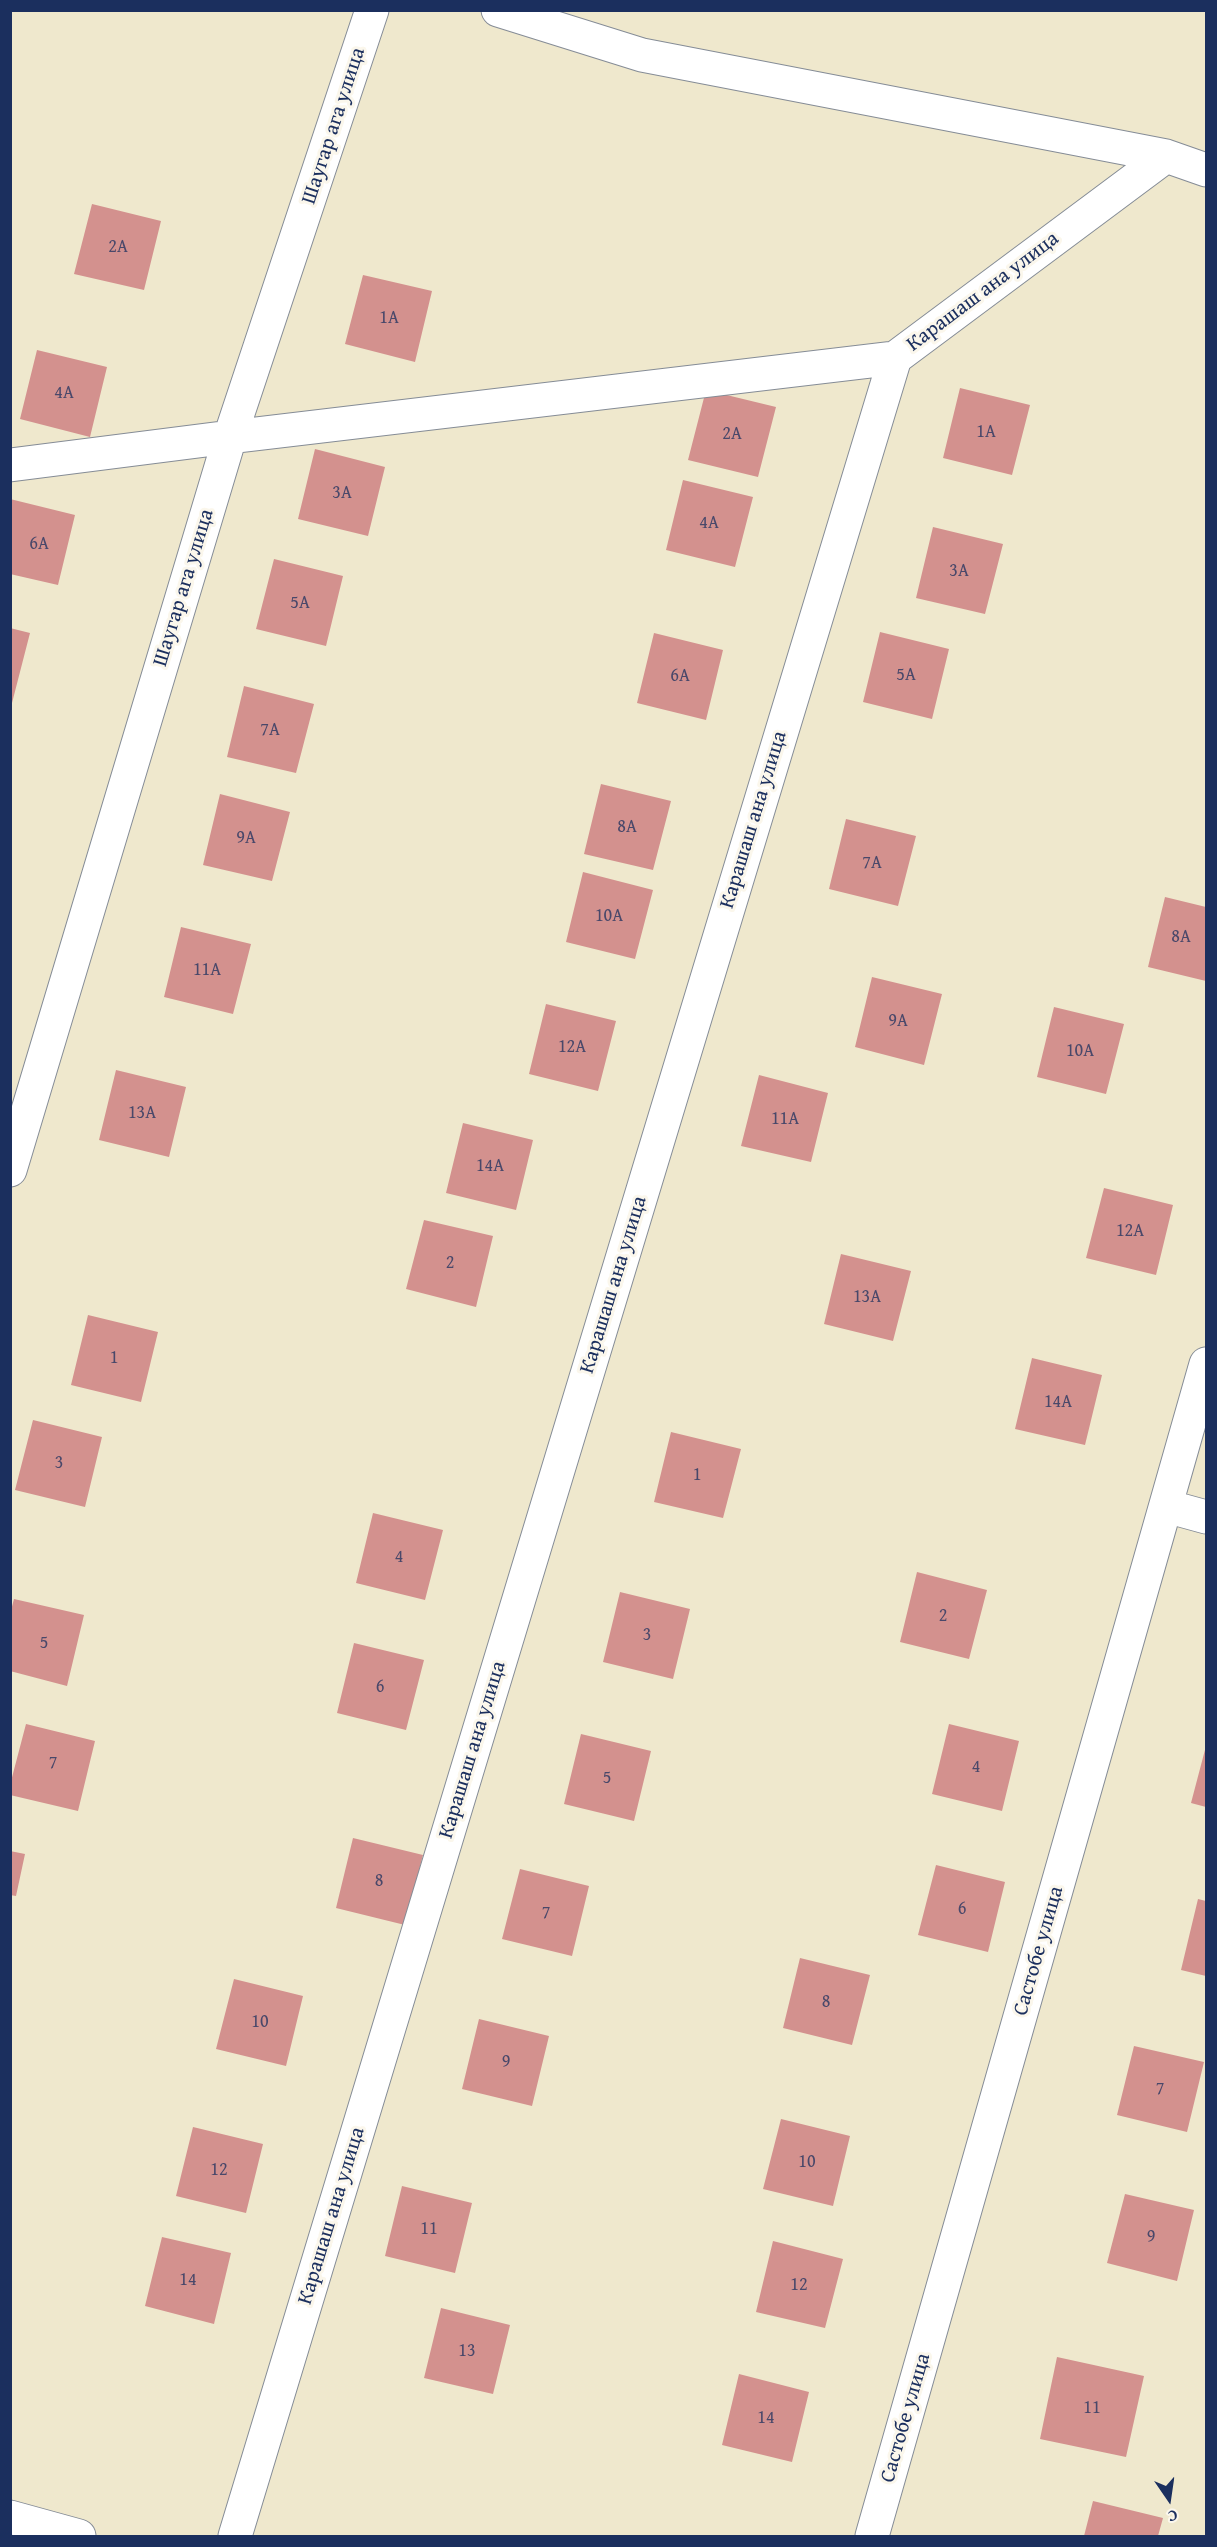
<!DOCTYPE html>
<meta charset="utf-8">
<style>
body{margin:0}
#map{position:relative;width:1217px;height:2547px;overflow:hidden;background:#efe8cd;font-family:"Gentium Book Plus",serif}
canvas{display:block}
.frame{position:absolute;inset:0;border:12px solid #1b2f5e;pointer-events:none}
.north{position:absolute;left:1139px;top:2469px;width:60px;height:60px;-webkit-text-stroke:4px #fbf7ec;paint-order:stroke;rotate:167deg;font-size:16px;font-weight:700;line-height:24px;text-align:center;color:#1b2f5e}
.north::after{content:'';display:block;margin:auto;width:21px;height:27px;background:#1b2f5e;clip-path:polygon(50% 0,100% 100%,50% 72%,0 100%)}
</style>
<div id="map">
<canvas width="1217" height="2547"></canvas>
<div class="frame"></div>
<div class="north">С</div>
</div>
<script>
const ctx = document.querySelector('canvas').getContext('2d');
ctx.lineJoin = 'round';
function fillPath(path, color) { ctx.fillStyle = color; ctx.fill(path, 'evenodd'); }
function stroke(path, color, width, dash) { ctx.strokeStyle = color; ctx.lineWidth = width; ctx.lineCap = dash ? 'butt' : 'round'; ctx.setLineDash(dash || []); ctx.stroke(path); }
function drawText(font, color, halo, rows, align = 'center') {
  ctx.font = font + ' "Gentium Book Plus",serif'; ctx.lineWidth = 6; ctx.setLineDash([]); ctx.textBaseline = 'middle'; ctx.strokeStyle = halo; ctx.fillStyle = color; for (const [text, x, y, turn = 0] of rows) {
    ctx.save(); ctx.translate(x, y); ctx.rotate((+turn || 0) * Math.PI / 180); ctx.textAlign = isNaN(turn) ? turn : align; if (halo) ctx.strokeText(text, 0, 0); ctx.fillText(text, 0, 0); ctx.restore();
  }
}
const building = new Path2D(`
 M92,204L161,221L144,290L74,274Z
 M363,275L432,291L415,362L345,344Z
 M37,350L107,367L90,437L20,419Z
 M960,388L1030,405L1012,475L943,458Z
 M706,390L776,407L758,477L688,460Z
 M315,449L385,467L368,536L298,519Z
 M683,480L753,497L735,567L666,550Z
 M10,499L75,515L58,585L10,574Z
 M933,527L1003,544L985,614L916,598Z
 M274,559L343,576L326,646L256,629Z
 M10,628L30,633L12,703H10Z
 M880,632L949,649L932,719L863,702Z
 M654,633L723,650L706,720L637,703Z
 M244,686L314,704L296,773L227,757Z
 M601,784L671,801L653,870L584,854Z
 M220,794L290,812L272,881L203,865Z
 M846,819L916,836L898,906L829,889Z
 M583,872L653,890L635,959L566,942Z
 M1165,897L1206,907V981L1148,967Z
 M181,927L251,944L233,1014L164,997Z
 M872,977L942,994L924,1065L855,1047Z
 M546,1004L616,1021L598,1091L529,1074Z
 M1054,1007L1124,1024L1106,1094L1037,1077Z
 M116,1070L186,1087L169,1157L99,1140Z
 M759,1075L828,1093L811,1162L741,1146Z
 M463,1123L533,1140L516,1210L446,1193Z
 M1104,1188L1173,1205L1156,1275L1086,1258Z
 M424,1220L493,1236L476,1307L406,1289Z
 M841,1254L911,1271L893,1341L824,1324Z
 M88,1315L158,1332L141,1402L71,1385Z
 M1032,1358L1102,1375L1085,1445L1015,1429Z
 M33,1420L102,1437L85,1507L15,1490Z
 M671,1432L741,1449L723,1518L654,1502Z
 M373,1513L443,1530L425,1600L356,1583Z
 M917,1572L987,1590L969,1659L900,1642Z
 M620,1592L690,1609L673,1679L603,1662Z
 M14,1599L84,1615L67,1686L10,1671V1614Z
 M354,1643L424,1660L406,1730L337,1713Z
 M26,1724L95,1741L78,1811L10,1795V1785Z
 M949,1724L1019,1741L1002,1811L932,1794Z
 M581,1734L651,1751L634,1821L564,1804Z
 M1206,1746V1807L1191,1803Z
 M353,1838L423,1855L405,1925L336,1908Z
 M10,1851L25,1854L16,1896L10,1895Z
 M936,1865L1005,1882L988,1952L918,1935Z
 M520,1869L589,1886L572,1956L502,1939Z
 M1198,1899L1206,1901V1976L1181,1970Z
 M800,1958L870,1975L852,2045L783,2028Z
 M234,1979L303,1996L286,2066L216,2049Z
 M479,2019L549,2036L532,2106L462,2089Z
 M1134,2046L1204,2062L1187,2132L1117,2115Z
 M781,2119L850,2136L833,2206L763,2189Z
 M193,2127L263,2144L246,2213L176,2196Z
 M402,2186L472,2203L455,2273L385,2256Z
 M1125,2194L1194,2210L1177,2281L1107,2263Z
 M162,2237L231,2253L214,2324L145,2306Z
 M773,2241L843,2259L825,2328L756,2312Z
 M441,2308L510,2325L493,2394L424,2378Z
 M1057,2357L1144,2376L1126,2457L1040,2439Z
 M739,2374L809,2392L792,2462L722,2445Z
 M1093,2501L1163,2518L1158,2536H1084Z`);
const minor = new Path2D(`
 M498,10L642,55L1166,156L1206,170
 M10,465L230,437L895,358
 M10,1170L230,437L372,10
 M1166,1506L1206,1517
 M10,2517L79,2536
 M235,2536L895,358L1166,156
 M872,2536L1206,1364`);
const numberNames = [
 ["2А",118,247],
 ["1А",389,318],
 ["4А",64,393],
 ["1А",986,432],
 ["2А",732,434],
 ["3А",342,493],
 ["4А",709,523],
 ["6А",39,544],
 ["3А",959,571],
 ["5А",300,603],
 ["5А",906,675],
 ["6А",680,676],
 ["7А",270,730],
 ["8А",627,827],
 ["9А",246,838],
 ["7А",872,863],
 ["10А",609,916],
 ["8А",1181,937],
 ["11А",207,970],
 ["9А",898,1021],
 ["12А",572,1047],
 ["10А",1080,1051],
 ["13А",142,1113],
 ["11А",785,1119],
 ["14А",490,1166],
 ["12А",1130,1231],
 ["2",450,1263],
 ["13А",867,1297],
 ["1",114,1358],
 ["14А",1058,1402],
 ["3",59,1463],
 ["1",697,1475],
 ["4",399,1557],
 ["2",943,1616],
 ["3",647,1635],
 ["5",44,1643],
 ["6",380,1687],
 ["7",53,1763],
 ["4",976,1767],
 ["5",607,1778],
 ["8",379,1881],
 ["6",962,1909],
 ["7",546,1913],
 ["8",826,2002],
 ["10",260,2022],
 ["9",506,2062],
 ["7",1160,2089],
 ["10",807,2162],
 ["12",219,2170],
 ["11",429,2229],
 ["9",1151,2237],
 ["14",188,2280],
 ["12",799,2285],
 ["13",467,2351],
 ["11",1092,2408],
 ["14",766,2418]
];
const streetNames = [
 ["Шаугар ага улица",334,126,-72],
 ["Карашаш ана улица",983,292,-37],
 ["Шаугар ага улица",184,588,-73],
 ["Карашаш ана улица",754,820,-73],
 ["Карашаш ана улица",614,1285,-73],
 ["Карашаш ана улица",473,1750,-73],
 ["Састобе улица",1039,1951,-74],
 ["Карашаш ана улица",332,2216,-73],
 ["Састобе улица",906,2418,-74]
];
fillPath(building, '#d3918e');
stroke(minor, '#858c96', 35);
stroke(minor, '#fff', 33);
drawText('18px', '#49486a', null, numberNames);
drawText('21px', '#1b2f5e', '#fbf7ec', streetNames);
</script>
